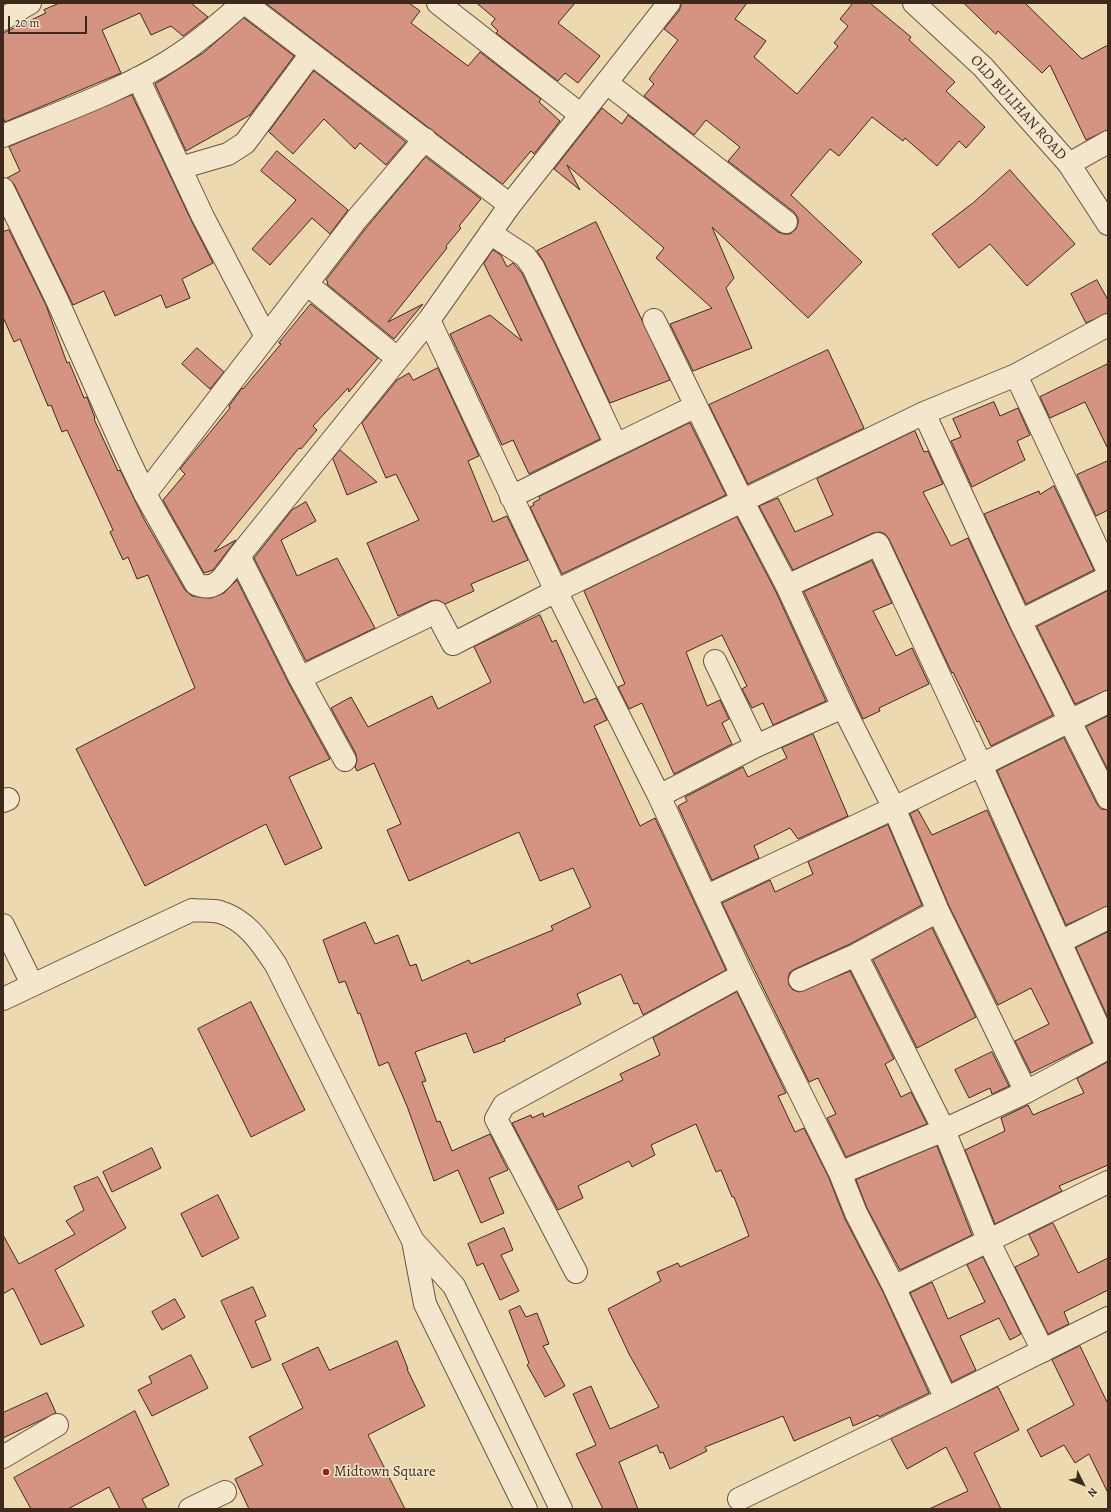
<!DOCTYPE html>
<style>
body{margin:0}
#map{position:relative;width:1111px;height:1512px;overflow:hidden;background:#ecd9b0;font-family:Alegreya,serif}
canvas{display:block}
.frame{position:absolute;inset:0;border:4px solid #3f291d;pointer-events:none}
.north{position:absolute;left:1063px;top:1464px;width:40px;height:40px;-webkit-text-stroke:3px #f3e6cc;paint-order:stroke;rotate:132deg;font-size:11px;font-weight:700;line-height:16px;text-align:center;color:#3f291d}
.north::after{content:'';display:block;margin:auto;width:14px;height:18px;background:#3f291d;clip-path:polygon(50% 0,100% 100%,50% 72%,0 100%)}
.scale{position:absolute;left:8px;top:16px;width:79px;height:18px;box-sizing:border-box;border:2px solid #3f291d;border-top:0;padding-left:5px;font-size:12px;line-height:14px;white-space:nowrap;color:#3f291d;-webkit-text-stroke:3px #f3e6cc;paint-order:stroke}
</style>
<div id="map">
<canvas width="1111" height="1512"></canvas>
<div class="frame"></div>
<div class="north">N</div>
<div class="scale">20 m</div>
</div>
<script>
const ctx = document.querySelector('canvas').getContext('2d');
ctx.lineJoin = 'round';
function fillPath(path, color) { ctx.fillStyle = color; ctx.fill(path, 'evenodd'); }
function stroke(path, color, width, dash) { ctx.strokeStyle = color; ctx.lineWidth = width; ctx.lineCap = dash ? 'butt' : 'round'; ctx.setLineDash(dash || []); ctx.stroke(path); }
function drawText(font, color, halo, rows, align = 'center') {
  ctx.font = font + ' Alegreya,serif'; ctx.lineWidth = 3; ctx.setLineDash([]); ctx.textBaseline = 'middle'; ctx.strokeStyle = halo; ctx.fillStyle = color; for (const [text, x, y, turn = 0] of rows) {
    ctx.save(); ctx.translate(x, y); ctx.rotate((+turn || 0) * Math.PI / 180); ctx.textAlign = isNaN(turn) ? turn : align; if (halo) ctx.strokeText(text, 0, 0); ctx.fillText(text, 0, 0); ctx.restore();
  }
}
const building = new Path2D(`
 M60,3H191L208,17L183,36L171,26L151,35L140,13L102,30L121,73L5,122L3,117V33L46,13L44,10Z
 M266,3H409L420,11L411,23L468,66L480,52L541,99L539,102L560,121L534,154L531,151L503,184Z
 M477,3H575L558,23L600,56L578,83L565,73L558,81L496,33L498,31L491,24L495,19Z
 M682,3H747L735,19L766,41L754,57L797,94L838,46L834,43L848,26L840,19L853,3H870L911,37L909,40L955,82L946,91L985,127L966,148L959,141L937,166L905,138L903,141L872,117L839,156L830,149L791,195L862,262L808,318L712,227L734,278L726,288L752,348L693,371L670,324L712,308L656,258L664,248L567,165L580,190L554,169L602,108L622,124L628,115L778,232L784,234H790L796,229L798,223V218L794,212L728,161L740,147L706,120L694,135L644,96L654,84L649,79L678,40L664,29L679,11Z
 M964,3H1025L1082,59L1108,45V130L1086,140L1050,65L1042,73L998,31L996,34Z
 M244,18L294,56L250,115L186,151L155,84L203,53Z
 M314,71L406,142L386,165L360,143L355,149L324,119L293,154L269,132Z
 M132,95L192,222L213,263L182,279L190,298L166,308L161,295L115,316L104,291L73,305L14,184L7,178L20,171L9,147Z
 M277,151L348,210L330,234L312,218L270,265L252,249L296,200L261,171Z
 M426,157L481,199L459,226L461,228L446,246L447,248L388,322L423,304L394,339L327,284L328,282L326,280L366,228Z
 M1010,170L1075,244L1027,286L990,244L959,268L932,234L973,203Z
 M596,222L670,380L610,403L544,262L537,251Z
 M9,230L46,305L67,363L69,362L84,398L87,397L95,418L94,419L118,471L120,470L145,521L185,590L192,596L211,598L224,593L237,580L289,684L330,759L289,777L322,848L285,865L266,824L145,886L76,749L195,688L148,575L137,579L128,557L123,560L110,532L113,530L67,430L62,432L51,405L48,406L20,339L14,342L3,317V232Z
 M493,250L501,255L507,267L513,263L522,273L600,439L529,474L513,440L502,445L450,334L490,315L522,341L484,264Z
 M1097,280L1108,300V313L1086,323L1071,294Z
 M311,304L378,358L349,392L348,388L313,426L317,430L301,449L299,448L214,552L236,540L213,570L204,573L163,500L185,474L180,469L230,408L229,406L242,388L243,389L281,344L279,343Z
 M197,348L224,372L210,389L182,364Z
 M828,350L864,428L748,484L709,405Z
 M1108,364V449L1085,402L1050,418L1040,397Z
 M438,368L479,456L468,461L493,522L507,516L528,560L471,584L474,591L445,604L437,600L431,601L398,616L367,543L419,520L396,474L386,478L362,423L397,380L409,373L413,380Z
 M994,402L1000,416L1018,408L1030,435L1017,441L1025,460L972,487L951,441L961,437L953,419Z
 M690,423L726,495L562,574L530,507L534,505L533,503L540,499L539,497Z
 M915,431L924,452L928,451L943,484L923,492L951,546L968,538L1009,626L1053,715L991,746L979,721L977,722L953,672L952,673L889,539L885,534L880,532L873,533L793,570L759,506L778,498L795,532L833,515L817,479Z
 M340,450L377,482L347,495L333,459Z
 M1108,461V510L1096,516L1077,475Z
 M1054,486L1094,570L1026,604L984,514L1039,491L1040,494Z
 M306,502L316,521L281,540L297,576L337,558L375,628L306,661L254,558L292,510Z
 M737,517L776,592L826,701L773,725L763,703L752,708L742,689L747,686L722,635L686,652L707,706L720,700L729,719L722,723L732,744L674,774L642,703L629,709L618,687L625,684L584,591Z
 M872,561L892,603L873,611L896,656L912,648L929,684L879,708L880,711L863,719L804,592Z
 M1108,591V690L1075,704L1037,627Z
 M540,615L552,642L556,640L584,703L596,698L607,720L594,726L640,826L655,818L726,970L643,1015L638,1003L634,1004L621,974L577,994L581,1004L504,1039L505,1041L474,1053L466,1033L415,1052L426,1081L422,1082L437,1122L440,1121L452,1151L490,1134L508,1170L489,1178L504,1213L481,1223L458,1170L434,1181L407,1106L388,1062L379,1066L360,1013L358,1014L345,981L339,983L323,940L365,922L375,944L398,935L410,966L416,964L422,981L469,960L471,964L553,930L551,926L591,907L573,868L540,881L519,832L409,881L387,830L401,824L374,763L357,771L355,767L357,761L356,754L331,708L351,697L368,727L432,696L438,709L491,682L474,647Z
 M1108,716V770L1086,727Z
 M813,734L848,816L798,839L790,828L754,846L759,858L712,880L678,806L687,801L685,797L743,767L748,777L787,758L782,748Z
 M1064,738L1097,804L1101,809L1108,810V906L1066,925L997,771Z
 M918,810L932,835L987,810L1092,1043L1031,1073L1015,1041L1049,1024L1031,988L998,1005L949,906L910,814Z
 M888,825L922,905L850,944L795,969L790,972L788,978L789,985L793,990L799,992L850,971L894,1059L885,1064L901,1097L911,1092L927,1124L846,1157L827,1118L836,1114L818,1078L809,1082L722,903L770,880L775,892L813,874L808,862Z
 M932,928L976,1017L917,1048L873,960Z
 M1108,932V1018L1076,948Z
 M737,992L786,1093L778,1096L795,1132L804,1128L829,1178L845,1219L883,1292L929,1393L879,1417L878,1415L853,1426L850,1417L794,1441L783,1416L705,1447L707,1451L670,1469L663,1452L660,1453L657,1445L619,1462L638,1509H603L576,1454L596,1445L573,1394L591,1386L610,1429L659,1407L629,1354L608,1309L661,1281L657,1272L678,1263L680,1267L749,1236L734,1197H732L721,1170L716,1172L696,1124L651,1145L655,1155L632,1167L629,1161L578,1186L583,1198L558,1210L512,1123L531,1115L532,1118L543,1113L544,1117L623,1080L620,1074L660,1055L653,1038Z
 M251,1002L305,1110L251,1137L198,1029Z
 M992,1052L1009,1086L992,1094L990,1088L969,1098L955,1070Z
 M1108,1062V1165L1059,1186L1062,1191L995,1224L965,1150L1005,1131L1001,1118L1028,1105L1033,1115L1084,1093L1077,1079Z
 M937,1146L972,1235L900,1270L867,1208L856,1180Z
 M152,1148L161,1168L112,1192L103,1172Z
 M98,1177L126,1228L55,1270L84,1326L41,1345L13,1288L3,1294V1235L19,1264L75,1234L66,1221L84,1210L74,1187Z
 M218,1195L239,1238L202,1257L181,1214Z
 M1053,1223L1078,1273L1108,1258V1290L1064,1312L1069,1324L1048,1334L1015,1267L1039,1255L1029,1235Z
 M504,1228L513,1250L501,1255L519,1291L500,1300L483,1263L477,1266L468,1244Z
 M983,1257L1021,1334L1010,1340L999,1318L960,1336L976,1370L952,1382L910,1293L932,1282L948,1319L985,1302L967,1265Z
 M253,1287L266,1316L255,1321L271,1360L252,1368L221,1301Z
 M175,1299L185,1317L162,1330L152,1312Z
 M520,1306L526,1317L537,1313L549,1344L543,1346L565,1386L545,1397L527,1365L529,1363L509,1311Z
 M397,1341L408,1369H407L425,1406L368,1435L405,1509H249L235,1479L263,1465L249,1437L303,1408L282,1364L318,1347L329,1370Z
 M1080,1346L1108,1404V1493L1089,1454L1075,1463L1064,1445L1041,1457L1027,1430L1074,1405L1052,1360Z
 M191,1355L208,1388L152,1416L138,1390L152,1383L149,1377Z
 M998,1387L1019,1430L974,1453L1001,1509H929L968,1491L946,1447L907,1469L891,1439Z
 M47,1393L56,1413L3,1438V1413Z
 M135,1411L169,1485L142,1499L147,1509H120L109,1487L68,1509H31L14,1478Z`);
const minor = new Path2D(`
 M245,3L510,205
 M438,3L581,115
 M914,3L983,67L1069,164L1108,224
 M3,19L30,3
 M138,78L203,217L266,337
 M607,83L786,222
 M3,136C58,113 119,92 169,61C196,44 219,24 243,3
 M1069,164L1108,142
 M180,168L228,154L245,143L311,54
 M3,189L57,300L124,450L145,494L196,584C218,594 227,571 239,556L300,678L345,760
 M490,233L525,256L533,267L616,445L511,497
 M307,284L397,358
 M429,320L556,591L659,796L742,975L840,1173L944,1130L1026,1092L1108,1048
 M654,320L742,500L787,586L843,707L756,746L659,796
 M1016,375L1108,571
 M924,413L1020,621L1108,798
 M616,445L696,406
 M145,494L356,220L425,139
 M239,556L429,320L510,205L669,3
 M787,586L878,544L981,765L1060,942L1108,918
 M1020,621L1108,577
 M715,661L756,746
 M300,678L436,612L453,644L556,591L924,413L1016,375L1108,325
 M843,707L894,808L938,911L1026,1092
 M3,801L8,799
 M707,896L894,808L1108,702
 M3,925L32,984
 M1060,942L1108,1048
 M856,955L944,1130L988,1240L1043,1351
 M800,980L856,955L938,911
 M3,999L192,910C201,911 212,910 220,912C247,920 262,944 276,965L413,1241L425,1304L526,1509
 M840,1173L856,1213L894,1287L946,1399
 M413,1241L454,1286L561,1509
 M576,1272L496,1119L504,1105L742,975
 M894,1287L1108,1182
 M3,1457L57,1425
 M739,1499L946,1399L1108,1318
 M190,1509L225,1492`);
const markers = [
 [326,1472,4,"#8f2418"]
];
const streetNames = [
 ["OLD BULIHAN ROAD",1018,108,48]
];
const poiNames = [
 ["Midtown Square",334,1472]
];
fillPath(building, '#d59381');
stroke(building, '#3f291d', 1);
stroke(minor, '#6a5542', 24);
stroke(minor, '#f3e6cc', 22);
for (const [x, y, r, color] of markers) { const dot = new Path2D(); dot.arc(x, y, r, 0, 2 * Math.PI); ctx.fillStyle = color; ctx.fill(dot); stroke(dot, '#f3e6cc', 1.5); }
drawText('15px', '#3f291d', '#f3e6cc', streetNames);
drawText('15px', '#3f291d', '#f3e6cc', poiNames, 'left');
</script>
